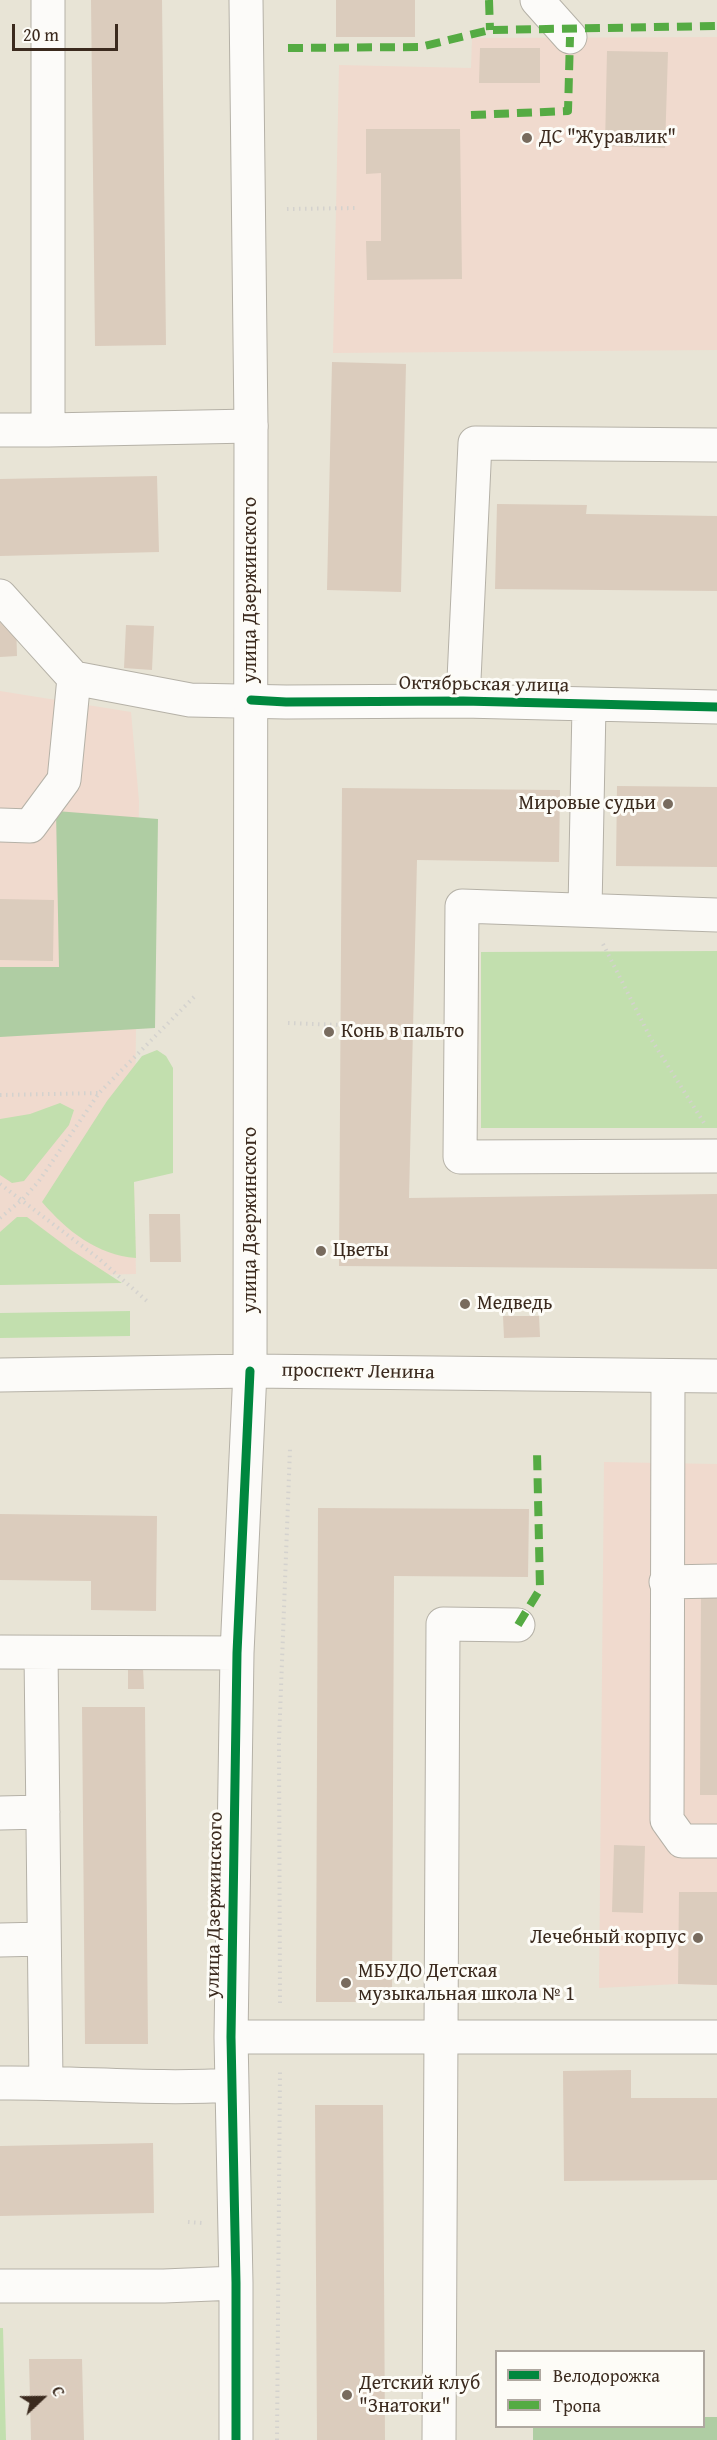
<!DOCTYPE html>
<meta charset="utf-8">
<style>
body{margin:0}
#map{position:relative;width:717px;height:2440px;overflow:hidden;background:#e8e4d6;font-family:"Gentium Book Plus",serif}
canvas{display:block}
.legend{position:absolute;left:495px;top:2350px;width:210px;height:78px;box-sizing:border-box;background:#fdfcf7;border:2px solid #afa8a0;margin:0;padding:8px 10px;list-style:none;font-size:18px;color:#3b2a1e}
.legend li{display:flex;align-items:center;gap:12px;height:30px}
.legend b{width:30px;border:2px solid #afa8a0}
.north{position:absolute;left:12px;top:2368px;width:60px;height:60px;-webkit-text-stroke:4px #fdfcf7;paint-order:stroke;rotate:68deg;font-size:16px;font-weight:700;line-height:24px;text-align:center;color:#3b2a1e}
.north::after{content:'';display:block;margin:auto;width:21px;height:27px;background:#3b2a1e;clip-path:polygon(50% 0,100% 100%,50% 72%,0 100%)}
.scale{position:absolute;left:12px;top:24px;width:106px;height:27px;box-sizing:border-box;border:3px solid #3b2a1e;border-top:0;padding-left:8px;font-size:18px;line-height:21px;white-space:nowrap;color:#3b2a1e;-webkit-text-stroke:4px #fdfcf7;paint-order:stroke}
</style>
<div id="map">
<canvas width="717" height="2440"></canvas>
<ul class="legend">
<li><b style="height:8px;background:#00873e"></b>Велодорожка</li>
<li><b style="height:8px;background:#55ab43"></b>Тропа</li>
</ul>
<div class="north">С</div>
<div class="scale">20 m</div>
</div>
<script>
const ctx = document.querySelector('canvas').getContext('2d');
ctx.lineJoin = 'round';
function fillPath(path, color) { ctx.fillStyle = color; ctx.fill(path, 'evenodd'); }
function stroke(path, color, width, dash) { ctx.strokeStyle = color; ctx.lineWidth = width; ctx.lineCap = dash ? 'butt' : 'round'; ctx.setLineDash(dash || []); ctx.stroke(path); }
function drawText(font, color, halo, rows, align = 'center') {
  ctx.font = font + ' "Gentium Book Plus",serif'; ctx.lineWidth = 6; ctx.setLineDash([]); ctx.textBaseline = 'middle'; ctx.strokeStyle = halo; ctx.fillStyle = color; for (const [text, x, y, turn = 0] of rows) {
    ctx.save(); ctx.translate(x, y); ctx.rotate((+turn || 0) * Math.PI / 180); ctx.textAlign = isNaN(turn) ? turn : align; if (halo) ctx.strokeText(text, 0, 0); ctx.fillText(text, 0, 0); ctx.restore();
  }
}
const built = new Path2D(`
 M717,37V350L333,353L339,65L471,68L472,38Z
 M0,691L131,712L139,801L134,1181L136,1274L0,1277Z
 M604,1462L717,1464V1985L678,1984L599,1988Z`);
const green = new Path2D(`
 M717,951V1128H481V952Z
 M157,1050L166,1056L173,1068V1173L134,1182L136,1258C97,1255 67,1231 42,1202L107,1101L142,1056Z
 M60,1103L74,1110L69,1125L24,1181L12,1183L0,1175V1119L30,1114Z
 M17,1217H27L71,1250L122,1283L0,1285V1232Z
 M130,1311V1336L0,1338V1313Z
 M0,2328H3L6,2440H0Z`);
const forest = new Path2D(`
 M56,811L158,819L155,1028L0,1037V967H59Z
 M704,2417H717V2440H533V2427L704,2426Z`);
const building = new Path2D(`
 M91,0H162L166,345L95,346Z
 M336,0H415V37H336Z
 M480,48H540V83H479Z
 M607,51L668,52L665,148L605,146Z
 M366,129H460L462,279L367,280L366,241H381V173L366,174Z
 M332,362L406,364L401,592L327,590Z
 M157,476L159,552L0,556V479Z
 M497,504L587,505L586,514L717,516V591L495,589Z
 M0,620H16L17,656L0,657Z
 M126,625L154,626L152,670L124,668Z
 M617,786L717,787V867L616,866Z
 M342,788L560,790L559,862L417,860L409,1198L717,1194V1269L339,1266Z
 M0,899L54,900L53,961L0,960Z
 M149,1214H180L181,1262H150Z
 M503,1316H539L540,1337L504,1338Z
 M318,1508L529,1509L528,1577L394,1576L392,2002H316Z
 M0,1514L157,1516L156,1611L91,1610V1581L0,1580Z
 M701,1595H717V1795H700Z
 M128,1668H143L144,1689H128Z
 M82,1707H145L148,2044H85Z
 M614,1845L645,1846L643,1913L612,1912Z
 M679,1892H717V1985L678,1984Z
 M631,2070V2098H717V2180L564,2181L563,2071Z
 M315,2105H383L385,2440H317Z
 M153,2143L154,2213L0,2216V2146Z
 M29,2359H82L84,2440H31Z`);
const path = new Path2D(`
 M287,209L356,208
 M603,944L651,1039L704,1123
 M288,1023L341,1025
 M414,1027L427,1028
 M0,1095L99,1093
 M0,1184L98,1258L148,1302
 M0,1218L23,1199L39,1181L99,1093L196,995
 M280,2003L279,1741L290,1449
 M188,2222L202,2223
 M277,2440L280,2071`);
const minor = new Path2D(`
 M48,0V430L251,426
 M537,0L570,37
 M0,430H48
 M0,596L74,678L190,700L286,702L463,701L717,707
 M463,701L475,443L717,445
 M0,825L30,826L64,780L74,678
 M585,909L589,706
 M717,915L462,906L460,1157L717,1156
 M668,1377L667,1820L682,1841H717
 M666,1582L717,1581
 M0,1652L237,1653
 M41,1653L46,2082
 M0,1813L43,1812
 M0,1940L44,1939
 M231,2037H717
 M0,2083C77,2082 154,2090 232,2085
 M0,2286H164L236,2283
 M236,2440V2283L231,2037L237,1653L250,1371
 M439,2440L443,1624L518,1625`);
const major = new Path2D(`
 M246,0L251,426L250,1371
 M0,1375L250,1371L717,1376`);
const quiet = new Path2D(`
 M489,0L490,30
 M288,48L420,47L490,30L717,26
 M471,115L568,111L570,37
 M518,1625L540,1589L537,1452`);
const cycleway = new Path2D(`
 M251,700L286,702L463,701L717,707
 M236,2440V2283L231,2037L237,1653L250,1371`);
const markers = [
 [527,138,6,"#786b5e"],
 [668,804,6,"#786b5e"],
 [329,1032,6,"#786b5e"],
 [321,1251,6,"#786b5e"],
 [465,1304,6,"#786b5e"],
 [698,1938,6,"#786b5e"],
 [346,1983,6,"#786b5e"],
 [347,2395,6,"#786b5e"]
];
const poiNames = [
 ["ДС \"Журавлик\"",539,138],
 ["Мировые судьи",656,804,"right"],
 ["Конь в пальто",341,1032],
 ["Цветы",333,1251],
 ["Медведь",477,1304],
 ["Лечебный корпус",686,1938,"right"],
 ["МБУДО Детская",358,1972],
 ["музыкальная школа № 1",358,1995],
 ["Детский клуб",359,2384],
 ["\"Знатоки\"",359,2407]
];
const streetNames = [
 ["улица Дзержинского",251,590,-90],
 ["Октябрьская улица",484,685,1],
 ["улица Дзержинского",251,1220,-90],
 ["проспект Ленина",358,1372,1],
 ["улица Дзержинского",215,1905,-89]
];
fillPath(built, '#f0dace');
fillPath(green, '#c2dfae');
fillPath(forest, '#afcda3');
fillPath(building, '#dbccbd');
stroke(minor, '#b5b1a7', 35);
stroke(major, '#b5b1a7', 35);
stroke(path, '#d4d2ce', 4, [1.5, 4.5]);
stroke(minor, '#fcfbf9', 33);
stroke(major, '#fcfbf9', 33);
stroke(quiet, '#55ab43', 8, [15, 8]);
stroke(cycleway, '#00873e', 9);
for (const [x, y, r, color] of markers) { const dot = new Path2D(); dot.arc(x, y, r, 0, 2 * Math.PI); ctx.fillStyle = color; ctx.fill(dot); stroke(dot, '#fdfcf7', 2); }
drawText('20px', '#3b2a1e', '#fdfcf7', poiNames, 'left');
drawText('20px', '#3b2a1e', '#fdfcf7', streetNames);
</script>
